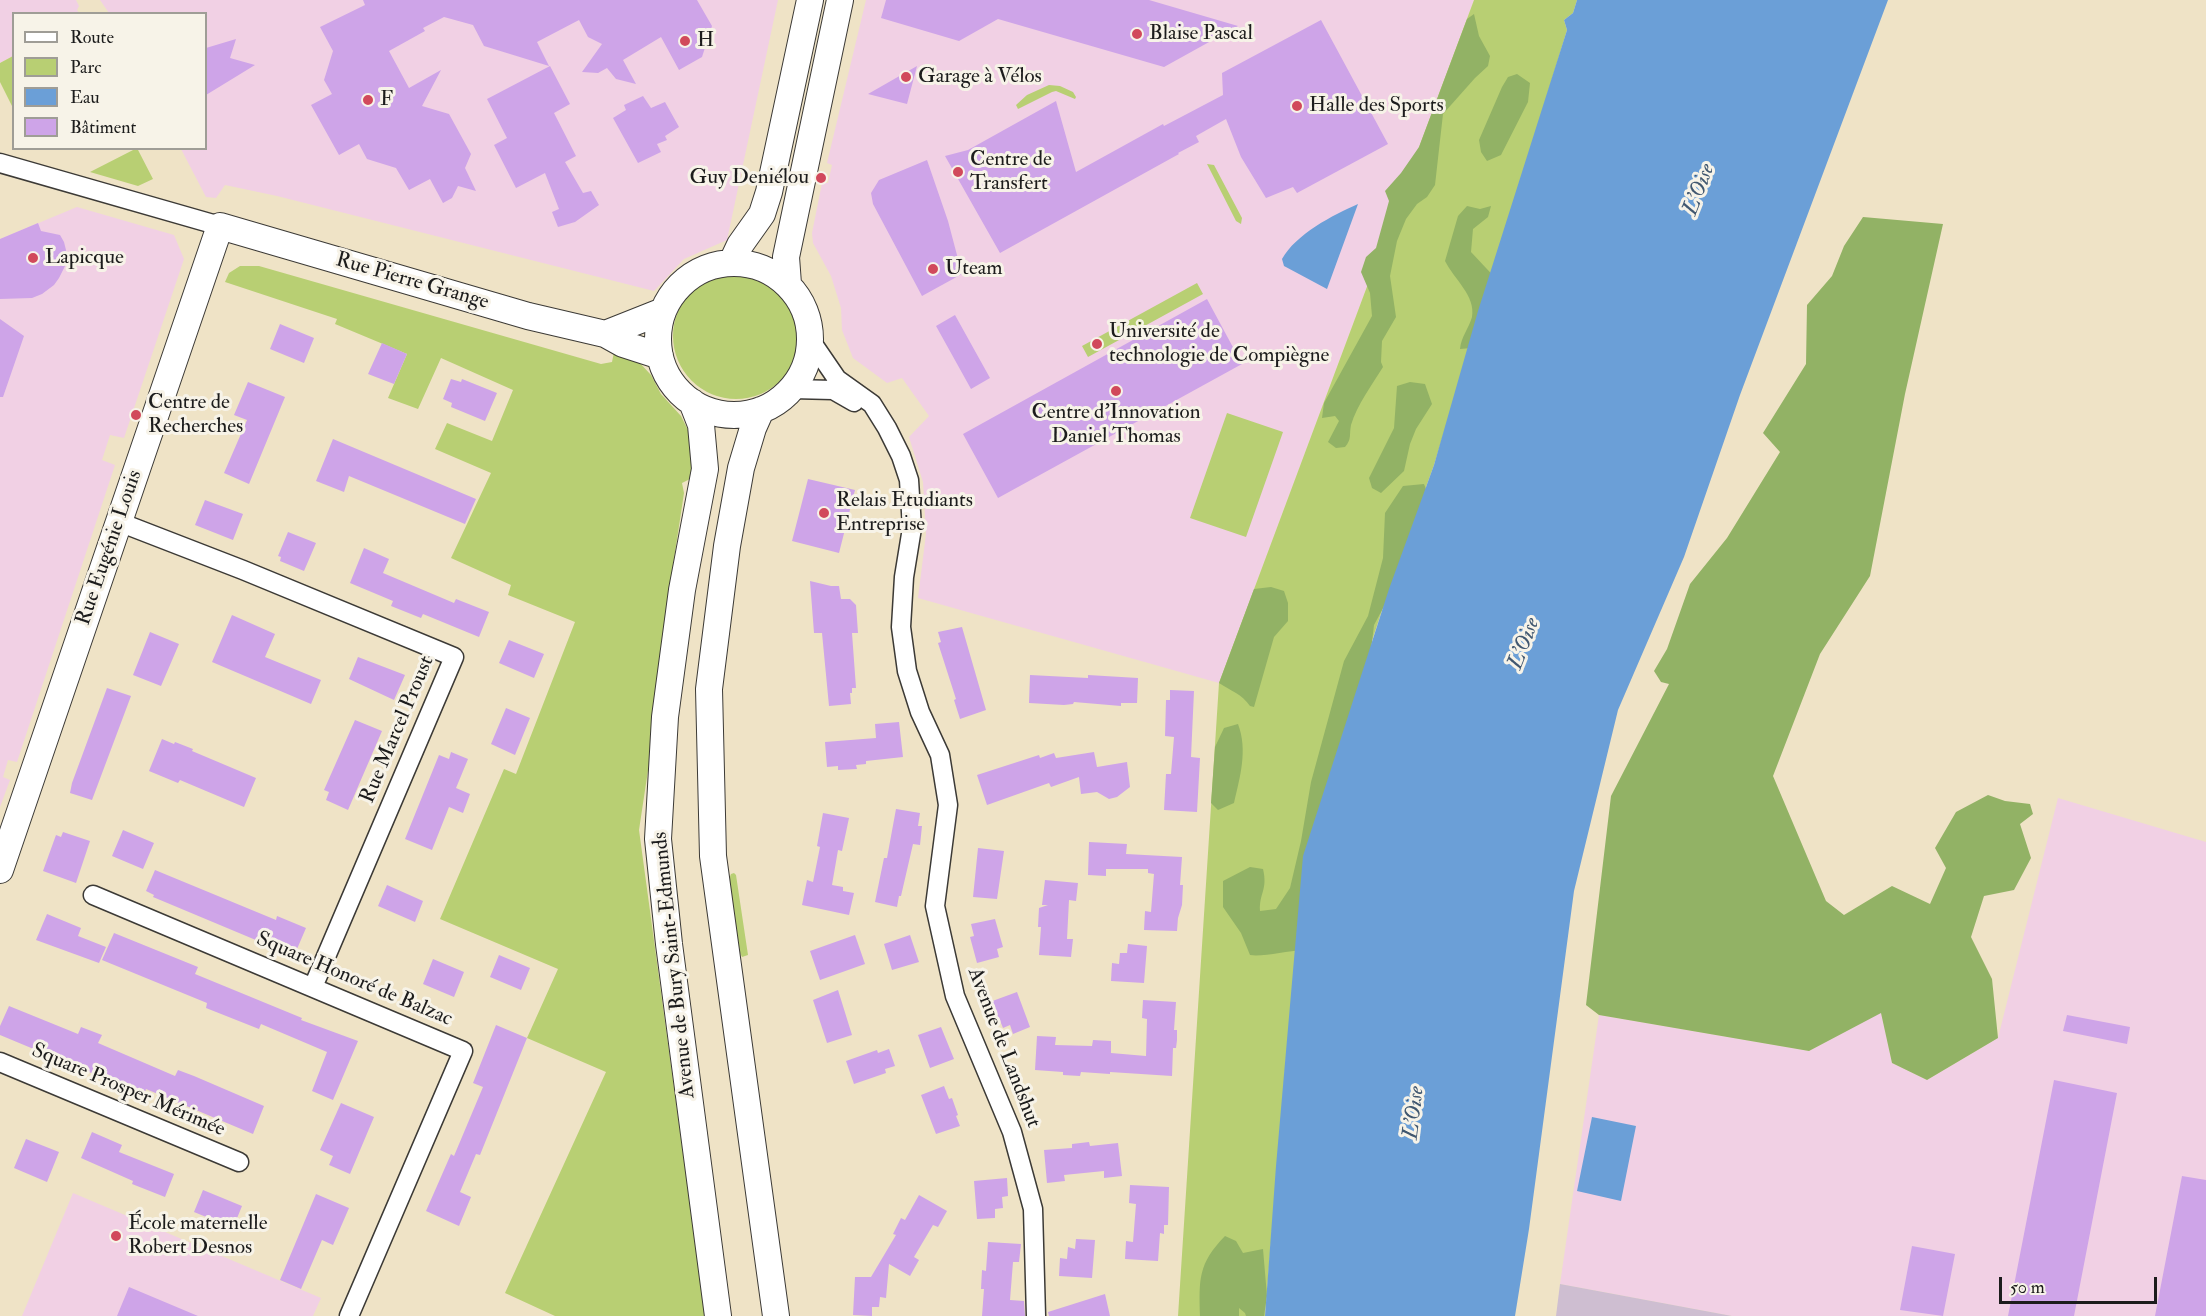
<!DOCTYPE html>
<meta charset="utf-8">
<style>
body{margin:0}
#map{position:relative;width:2206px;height:1316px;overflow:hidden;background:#efe3c6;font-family:"IM FELL Double Pica",serif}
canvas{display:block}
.legend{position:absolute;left:12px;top:12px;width:195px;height:138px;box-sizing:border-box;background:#f7f3e8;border:2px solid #9f9d96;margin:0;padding:8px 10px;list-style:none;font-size:18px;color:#1c1c1c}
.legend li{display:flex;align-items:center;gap:12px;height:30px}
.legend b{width:30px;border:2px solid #9f9d96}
.scale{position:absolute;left:1999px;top:1277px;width:158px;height:27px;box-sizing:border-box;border:3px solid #1c1c1c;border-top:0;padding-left:8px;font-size:18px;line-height:21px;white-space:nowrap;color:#1c1c1c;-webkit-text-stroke:4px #f7f3e8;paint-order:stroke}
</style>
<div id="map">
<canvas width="2206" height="1316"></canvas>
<ul class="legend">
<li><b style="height:8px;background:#fff"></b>Route</li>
<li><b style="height:16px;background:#b8cf73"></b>Parc</li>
<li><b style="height:16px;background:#6b9fd7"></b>Eau</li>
<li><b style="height:16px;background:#cea4e8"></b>Bâtiment</li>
</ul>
<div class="scale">50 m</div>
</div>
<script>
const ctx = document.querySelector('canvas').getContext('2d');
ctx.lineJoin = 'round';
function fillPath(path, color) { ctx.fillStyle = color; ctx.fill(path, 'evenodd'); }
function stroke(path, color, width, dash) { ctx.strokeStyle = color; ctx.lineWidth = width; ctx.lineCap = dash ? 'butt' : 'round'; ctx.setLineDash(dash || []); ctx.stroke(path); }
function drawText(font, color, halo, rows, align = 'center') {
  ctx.font = font + ' "IM FELL Double Pica",serif'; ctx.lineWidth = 6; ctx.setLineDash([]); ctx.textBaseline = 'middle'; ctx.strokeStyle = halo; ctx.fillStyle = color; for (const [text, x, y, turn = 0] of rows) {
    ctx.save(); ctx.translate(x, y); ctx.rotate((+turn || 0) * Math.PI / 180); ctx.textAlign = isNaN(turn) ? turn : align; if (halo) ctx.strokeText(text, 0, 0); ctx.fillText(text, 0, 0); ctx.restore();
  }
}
const built = new Path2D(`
 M0,0H76L79,6L77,10L79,13L14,14L13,56L0,63Z
 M100,0H778L727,240L684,259L654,291L277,196L225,185L216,198L206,197L181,149L206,148V14L109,13Z
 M866,0H1474L1219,683L918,598L926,534L923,482L909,437L929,416L902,378L887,383L853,358L842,330L841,308L831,276L813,243L812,233L822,183H828L832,165L827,163Z
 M77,207L174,235L184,259L124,438L110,435L102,460L115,465L17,762L8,760L3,777L10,780L0,807V239Z
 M2058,798L2206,842V1316H1732L1560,1284L1599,1015L1809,1051L1881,1012L1892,1063L1927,1080L1998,1038Z
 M73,1193L321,1298L313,1316H22Z`);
const industrial = new Path2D(`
 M1560,1284L1732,1316H1556Z`);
const green = new Path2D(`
 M1474,0H1577L1573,13L1564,20L1567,30L1434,465L1389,589L1331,766L1286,1058L1265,1316H1178L1219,683Z
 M13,56V108L0,82V63Z
 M1049,85L1060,86L1073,92L1076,97L1075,99L1056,91L1052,92L1018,109L1016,105L1027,95Z
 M137,148L153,179L138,186L90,172Z
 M1207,164L1214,165L1242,218L1241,224L1236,221Z
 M240,266H259L601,364L612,362L614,352L638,361L651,375L661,394L681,416L693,440L694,477L682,483L684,493L666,612L655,724L639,830L705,1316H555L505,1293L606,1072L527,1038L558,969L440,919L504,769L516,774L575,622L508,595L511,585L451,558L491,473L435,449L447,423L492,441L513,390L441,358L418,409L388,398L407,354L335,324L337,319L225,282L229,273Z
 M673 336a63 63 0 1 1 126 0a63 63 0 1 1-126 0Z
 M1197,283L1203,294L1088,357L1082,346Z
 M1227,413L1283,432L1246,537L1190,518Z
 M734,873L736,875L748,955L742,957L740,953L729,879L731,874Z`);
const forest = new Path2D(`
 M1474,14L1479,36L1490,56L1488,66L1475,78L1443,114L1435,185L1427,197L1417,204L1406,219L1397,241L1390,276L1396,317L1382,341L1381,362L1383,367C1372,385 1357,405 1351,425C1349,435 1352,439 1345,447L1336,448L1328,442L1339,421L1335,416L1322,418L1324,403L1372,316L1370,293L1361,272L1366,257L1376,248L1389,201L1385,191L1401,173L1419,147L1467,19Z
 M1517,74L1530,83L1528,102L1501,155L1487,161L1481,152L1479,140L1502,87L1508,77Z
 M1467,206L1480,209L1491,206L1488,217L1473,229L1471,252L1501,284L1483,347L1460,349C1461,337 1469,328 1472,317C1476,296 1454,279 1445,261L1458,216Z
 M1863,217L1943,224L1905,394L1870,576L1820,654L1773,776L1826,901L1844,915L1892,886L1930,904L1946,868L1935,848L1956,812L1988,795L2005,801L2030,804L2033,814L2020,824L2031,858L2014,890L1984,896L1971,937L1992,979L1998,1038L1927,1080L1892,1063L1881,1013L1809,1051L1599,1015L1586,1005L1611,796L1669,684L1661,682L1654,671L1667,649L1690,584L1727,538L1780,452L1763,433L1806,364L1807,305L1832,276L1844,246Z
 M1410,382L1425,384L1432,404L1416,429L1410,444L1404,471L1381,493L1372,488L1369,478L1394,428L1397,386Z
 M1424,484L1435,512L1374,625L1371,651L1302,950C1288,951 1262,957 1250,955L1241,933L1223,907V881L1250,867L1263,869C1268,890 1259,893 1260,911L1276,909L1290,888L1301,841L1311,782L1344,661L1368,616L1383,558L1385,513L1403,486Z
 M1271,587L1284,591L1288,603V621L1274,637L1254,707L1250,706C1242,694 1231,691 1219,683L1254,589Z
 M1238,724C1248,750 1240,777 1234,803L1218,810L1211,803L1215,747L1224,728Z
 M1225,1236L1236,1241L1243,1253L1263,1249L1267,1296L1264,1316H1246L1245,1313L1239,1308V1316H1200C1199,1279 1198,1264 1225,1236Z`);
const water = new Path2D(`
 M1577,0H1888L1740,395L1684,557L1618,710L1574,891L1529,1229L1515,1316H1265L1276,1166L1303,856L1389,589L1434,465L1478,311L1567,30L1564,20L1573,13Z
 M1358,204L1327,289L1284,266L1282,259C1296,234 1333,215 1358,204Z
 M1592,1117L1636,1126L1621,1201L1577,1191Z`);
const building = new Path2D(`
 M363,0H697L712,26L702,57L679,70L661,37L623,60L636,84L616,79L607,68L598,73L582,72L602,44L588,37L579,20L537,42L549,66L484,46L473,25L444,17L423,28L425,31L389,51L409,88L441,70L422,106L449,114L471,154L465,168L476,191L458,186L452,198L443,203L430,179L409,190L396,168L367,159L359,144L339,155L311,105L332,94L324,80L333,51L320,27L365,5Z
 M886,0H1149L1238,26L1164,67L998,19L959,41L881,18Z
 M1321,20L1388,144L1297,193L1293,187L1266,198L1241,157L1226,119L1196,136L1199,142L1178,153L1179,154L1000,253L945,156L968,150L1056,101L1076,172L1163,124L1164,126L1223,95L1222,73Z
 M236,39L230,58L255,65L206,95V48Z
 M550,66L570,104L554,113L576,156L565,162L583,193L591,191L599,205L575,222L558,227L552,212L559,209L545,173L516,188L494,145L507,138L487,99Z
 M917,66L907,104L868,94Z
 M643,96L651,108L665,102L679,127L665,136L667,140L657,144L661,152L638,163L613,118L626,110L624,105Z
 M927,160L948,221L962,274L922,296L873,204L871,193L879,180Z
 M38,223L41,231L60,235L64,242L66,250L65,266L59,278L54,285L42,294L32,298L0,299V239Z
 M1207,299L1242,364L998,498L963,434Z
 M955,315L990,378L971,389L936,326Z
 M0,319L24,336L3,397H0Z
 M280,324L314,338L304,363L270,349Z
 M382,343L407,354L394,384L368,374Z
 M451,379L461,382L462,379L497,393L485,421L451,407L452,403L443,399Z
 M248,382L285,397L249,484L224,473L247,420L234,415Z
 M333,439L476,499L465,524L349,476L344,492L316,481Z
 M808,479L855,490L839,553L792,541Z
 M205,500L243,514L233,540L195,525Z
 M288,532L316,543L304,571L280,561L281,557L278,556Z
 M364,548L389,559L383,573L454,603L456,599L489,612L479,637L423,614L421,618L391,606L393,601L350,583Z
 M810,581L831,586H839L841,599H850L856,605L858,633H852L856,688H852V693H850L851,704L829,706L822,633H814Z
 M232,615L275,634L265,657L321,680L311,704L212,662Z
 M962,627L986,710L960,719L954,700L956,699L938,643L941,642L938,632Z
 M150,632L179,644L161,686L133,675Z
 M509,640L544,654L534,678L499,663Z
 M358,657L405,675L394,700L349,679Z
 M1030,675L1088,678V675L1138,678L1137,703H1121V706L1074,702L1073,704L1064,705L1029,703Z
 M107,688L131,696L92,800L70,793L72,783Z
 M1170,690L1194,691L1191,757L1200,758L1197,812L1164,810L1166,774H1171L1174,737L1165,736L1166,700H1170Z
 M506,708L530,718L515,755L491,744Z
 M355,720L382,731L348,810L326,800L329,792L324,790Z
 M899,722L903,757L866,761V764L856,765L857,769L838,770V766L827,767L825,742L876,738L875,724Z
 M162,739L174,744L175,742L193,749L192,751L256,778L244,807L180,780L178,783L149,771Z
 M451,752L468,759L456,788L470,794L463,813L449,807L432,850L405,839L439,755L449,759Z
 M1094,752L1097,767L1127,762L1130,787L1117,797L1109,799L1097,792L1081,794L1079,777L1051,787L1049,783L987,805L977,775L1039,755L1040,758L1054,753L1056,758Z
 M896,809L920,813L918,826H922L920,845L913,844L901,896H899L897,907L875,902L884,858H887Z
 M823,813L849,818L842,851L838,850L832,885L843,887V891L854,893L849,915L802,905L807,880L813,882L820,847L817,846Z
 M123,830L154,843L143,869L112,856Z
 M63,832L90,841L76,883L43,871L56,835L61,837Z
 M1089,842L1127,844L1126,854L1182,857L1180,885H1183L1182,905L1178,918L1177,931L1144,930L1145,911L1151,912L1154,874L1148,873V869H1106V876L1088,875Z
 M978,848L1004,851L997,899L973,897Z
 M155,870L276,920L277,916L306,928L294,956L153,897L154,895L146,891Z
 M1045,880L1078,883L1076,901L1069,900L1067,939H1073L1071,957L1039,955L1041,927H1038L1039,908L1048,905H1042Z
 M387,885L423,901L415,922L378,906Z
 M47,914L81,928L78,936L106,947L99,963L36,940Z
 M995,919L1003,947L997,949L999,957L977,963L970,937L974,936L971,924Z
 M114,933L198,967L195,974L302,1018L301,1020L358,1041L333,1100L312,1091L327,1052L261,1024L259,1029L206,1008L207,1003L102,960Z
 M855,935L865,964L820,980L810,951Z
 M910,935L919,962L892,970L884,944Z
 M1128,944L1147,946L1144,983L1111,981L1112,963L1119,964L1120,953H1127Z
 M499,955L530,968L521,990L490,977Z
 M433,959L464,972L454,997L423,984Z
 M838,990L852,1035L827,1043L813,1000Z
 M1017,992L1030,1027L1013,1034L1010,1025L1003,1028L999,1018L993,1020L987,1003Z
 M1143,1000L1176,1002L1174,1030H1177V1040L1176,1048H1173L1172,1076L1110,1072V1074L1081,1072L1080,1076L1063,1075V1072L1035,1070L1037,1036L1056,1037L1055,1045L1092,1046L1093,1040L1111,1041V1053L1146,1056L1147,1019L1142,1018Z
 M9,1006L78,1034L81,1027L102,1035L98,1043L175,1076L178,1070L194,1076L264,1106L253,1134L146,1089L144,1095L0,1035V1026Z
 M2067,1015L2130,1027L2127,1044L2063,1031Z
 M496,1025L527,1038L480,1155L476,1154L460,1192L471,1197L459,1226L426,1211L451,1154L454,1156L483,1087L473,1083Z
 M941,1027L954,1059L930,1068L918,1035Z
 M889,1049L895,1066L885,1069L886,1073L854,1084L846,1061L877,1050L878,1053Z
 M2054,1080L2117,1093L2074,1316H2008Z
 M944,1086L949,1099L952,1098L958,1115L956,1116L960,1126L936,1134L921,1095Z
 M341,1103L374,1117L350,1174L329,1165L333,1156L320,1150Z
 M92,1132L122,1145L119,1152L174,1174L165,1197L132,1184L133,1181L81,1158Z
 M26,1139L59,1152L47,1182L14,1168Z
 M1089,1142L1090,1146L1118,1143L1122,1176L1104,1178V1171L1064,1175L1065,1181L1047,1183L1044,1150L1072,1148V1144Z
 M2182,1176L2206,1180V1316H2155Z
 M1007,1178L1008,1196L1002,1197L1003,1208L995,1209V1218L977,1219L974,1181Z
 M1130,1185L1169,1187L1168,1225H1164V1234L1160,1233L1158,1261L1125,1259L1126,1241L1133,1242L1136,1204L1129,1203Z
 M203,1190L242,1206L233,1228L194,1212Z
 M316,1194L349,1208L333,1245L322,1240L301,1289L280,1280Z
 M919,1195L947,1211L938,1227L933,1225L914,1257L919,1260L910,1276L889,1264L886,1298L880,1297L879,1307H872V1316L853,1315L855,1277H871L896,1235L893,1234L901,1218L905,1220Z
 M1076,1239L1095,1240L1092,1278L1059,1276L1060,1258L1067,1259L1068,1247L1075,1249Z
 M988,1242L1021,1244L1019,1262H1013L1010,1300L1024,1301L1025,1316H982L984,1289H981L982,1270L986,1271Z
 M1912,1246L1955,1254L1943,1316L1900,1310Z
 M129,1287L198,1316H117Z
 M1105,1294L1110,1316H1049L1048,1312Z`);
const street = new Path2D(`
 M0,163L220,226
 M811,341L837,379L872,404L887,428L901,456L909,480L912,528L904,577L901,627L907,671L920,712L940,755L948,805L935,906L955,996L1012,1132L1033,1209L1036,1316
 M792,389L833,390L854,402
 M119,522L243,570L454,657L313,987
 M93,895L463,1051L349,1316
 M0,1062L239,1162`);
const secondary = new Path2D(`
 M732,262L740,245L762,214L769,192L810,0
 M658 339a76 76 0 1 1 152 0a76 76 0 1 1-152 0Z
 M788,284L786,257L840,0
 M605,334L663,311
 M692,402L701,425L705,469L682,590L665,717L658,839L669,944L718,1316
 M761,410L753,428L741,468L727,546L709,689L713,856L776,1316
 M0,870L220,226L528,316L605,334L623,344L660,356`);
const markers = [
 [1137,34,6,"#d1495b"],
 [685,41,6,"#d1495b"],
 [906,77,6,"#d1495b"],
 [368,100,6,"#d1495b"],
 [1297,106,6,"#d1495b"],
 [958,172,6,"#d1495b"],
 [821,178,6,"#d1495b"],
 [33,258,6,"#d1495b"],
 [933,269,6,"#d1495b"],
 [1097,344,6,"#d1495b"],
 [1116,391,6,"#d1495b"],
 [136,415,6,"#d1495b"],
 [824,513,6,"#d1495b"],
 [116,1236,6,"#d1495b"]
];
const poiNames = [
 ["Blaise Pascal",1149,34],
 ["H",697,41],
 ["Garage à Vélos",918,77],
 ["F",380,100],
 ["Halle des Sports",1309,106],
 ["Centre de",970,160],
 ["Transfert",970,184],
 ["Guy Deniélou",809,178,"right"],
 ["Lapicque",45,258],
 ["Uteam",945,269],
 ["Université de",1109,332],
 ["technologie de Compiègne",1109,356],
 ["Centre de",148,403],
 ["Recherches",148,427],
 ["Centre d'Innovation",1116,413,"center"],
 ["Daniel Thomas",1116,437,"center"],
 ["Relais Etudiants",836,501],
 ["Entreprise",836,525],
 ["École maternelle",128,1224],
 ["Robert Desnos",128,1248]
];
const streetNames = [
 ["Rue Pierre Grange",412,282,16],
 ["Rue Eugénie Louis",110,548,-71],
 ["Rue Marcel Proust",398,730,-67],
 ["Avenue de Bury Saint-Edmunds",675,965,-96],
 ["Square Honoré de Balzac",354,980,23],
 ["Avenue de Landshut",1003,1048,69],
 ["Square Prosper Mérimée",128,1091,23]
];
const waterNames = [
 ["L'Oise",1700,190,-69],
 ["L'Oise",1525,644,-69],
 ["L'Oise",1415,1113,-83]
];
fillPath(built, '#f1d0e4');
fillPath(industrial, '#cebed1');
fillPath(green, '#b8cf73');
fillPath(forest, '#92b265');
fillPath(water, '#6b9fd7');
fillPath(building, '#cea4e8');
stroke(street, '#3c3a36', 21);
stroke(secondary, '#3c3a36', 28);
stroke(street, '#fff', 18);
stroke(secondary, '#fff', 26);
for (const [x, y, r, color] of markers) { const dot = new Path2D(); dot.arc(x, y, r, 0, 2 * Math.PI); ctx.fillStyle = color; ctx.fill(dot); stroke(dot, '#f7f3e8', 2); }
drawText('21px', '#1c1c1c', '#f7f3e8', poiNames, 'left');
drawText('21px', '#1c1c1c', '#f7f3e8', streetNames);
drawText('italic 22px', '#405770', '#f7f3e8', waterNames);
</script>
